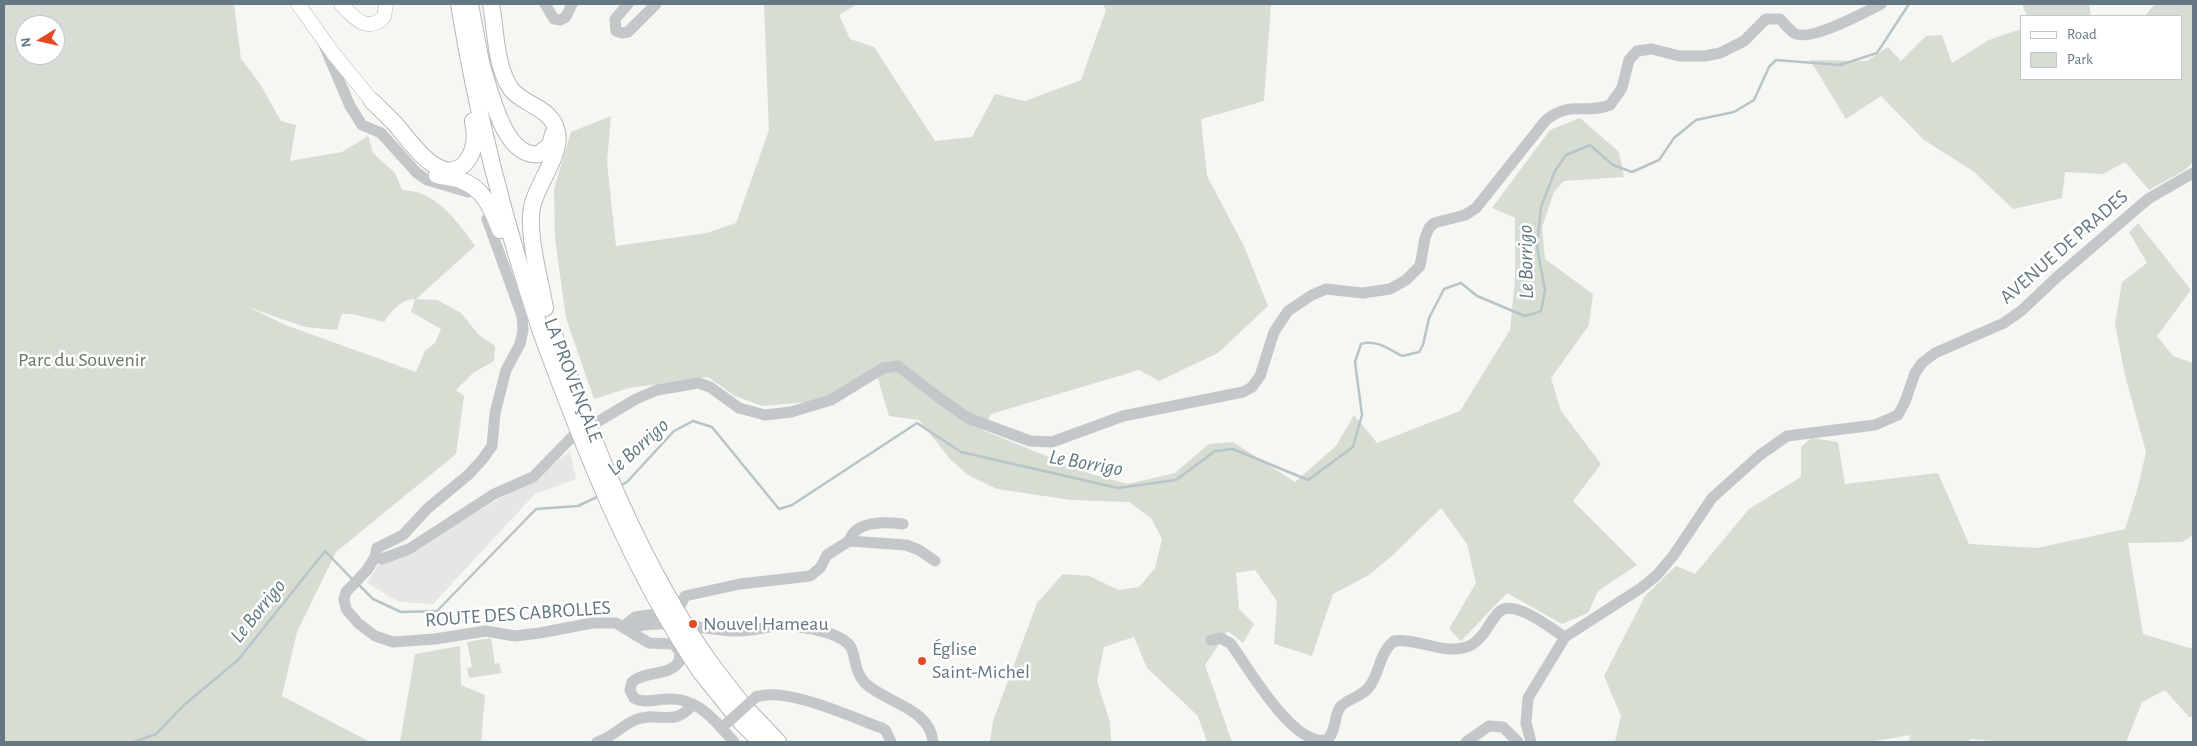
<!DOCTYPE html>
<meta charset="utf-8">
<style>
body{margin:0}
#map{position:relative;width:2197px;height:746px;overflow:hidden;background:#f6f6f2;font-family:"Alegreya Sans",sans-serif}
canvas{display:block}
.frame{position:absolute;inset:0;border:5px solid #647783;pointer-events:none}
.legend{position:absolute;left:2020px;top:15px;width:162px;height:65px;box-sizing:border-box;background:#fff;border:1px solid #c1c9cd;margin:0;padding:6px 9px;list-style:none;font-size:15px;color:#647783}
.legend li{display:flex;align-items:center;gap:10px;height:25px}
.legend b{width:25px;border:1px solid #c1c9cd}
.north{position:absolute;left:15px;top:15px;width:50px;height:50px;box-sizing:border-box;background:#fff;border:1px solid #c1c9cd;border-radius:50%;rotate:261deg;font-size:14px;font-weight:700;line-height:20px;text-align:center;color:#647783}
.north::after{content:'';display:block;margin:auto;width:18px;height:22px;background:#e44924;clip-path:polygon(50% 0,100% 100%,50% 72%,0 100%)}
</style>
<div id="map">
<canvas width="2197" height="746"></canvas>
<div class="frame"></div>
<ul class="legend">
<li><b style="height:6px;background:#fff"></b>Road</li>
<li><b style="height:14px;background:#d7ddd3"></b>Park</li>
</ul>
<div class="north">N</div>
</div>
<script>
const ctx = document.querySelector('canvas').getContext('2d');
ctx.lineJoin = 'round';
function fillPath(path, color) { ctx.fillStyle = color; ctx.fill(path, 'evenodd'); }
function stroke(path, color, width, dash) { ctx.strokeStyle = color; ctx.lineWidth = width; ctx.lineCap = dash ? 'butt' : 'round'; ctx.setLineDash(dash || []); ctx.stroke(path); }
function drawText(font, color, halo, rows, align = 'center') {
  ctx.font = font + ' "Alegreya Sans",sans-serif'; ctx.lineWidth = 5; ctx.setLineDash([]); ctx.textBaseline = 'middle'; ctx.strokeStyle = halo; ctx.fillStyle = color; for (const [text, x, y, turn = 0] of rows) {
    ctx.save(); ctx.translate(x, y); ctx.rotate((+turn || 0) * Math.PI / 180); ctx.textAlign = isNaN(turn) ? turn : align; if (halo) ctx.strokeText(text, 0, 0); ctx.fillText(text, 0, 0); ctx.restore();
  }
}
const built = new Path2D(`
 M570,451L576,479L535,494L433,604L399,602L367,583L378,565L461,521L535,478Z`);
const green = new Path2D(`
 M4,4H234L241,59L260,84L281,121L296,125L290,161L342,152L368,136L373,153L395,173L402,190C408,191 416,191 422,194C445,204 461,226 475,246L416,299L437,300L461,313L478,334L495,346L494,361L473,373L456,390L464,396L456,454L336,552L297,632L282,696L370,742H4ZM25,25H55V55H25ZM415,299L411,312L441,329L435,343L425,351L416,372L288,326L248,307L305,327L337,330L342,314H352L384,322C392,311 401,299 415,299Z
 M764,4H857L839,15L850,39L874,47L935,141L972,137L995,94L1025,101L1081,80L1106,10L1103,4H1271L1264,101L1201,119L1207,176L1244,246L1268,306L1218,353L1159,381L1139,370L991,414L982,430L1091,474L1128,484L1175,473L1209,444L1233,442L1295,482L1336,446L1354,415L1377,443L1460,411L1510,330L1515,279V218L1492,208L1550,130L1580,118L1619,152L1624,177L1564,181L1554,192L1542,227L1545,259L1593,294L1589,325L1551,378L1561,411L1601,464L1573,501L1637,565L1598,591L1588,613L1562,624L1507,593L1461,641L1449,629L1476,583L1467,544L1441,508L1393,555L1369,575L1333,594L1312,656L1274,644L1277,601L1255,570L1236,573L1239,609L1254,624L1243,643L1228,631L1205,665L1232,742H1207L1198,716L1147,668L1134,637L1104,647L1097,681L1110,722L1111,742H990L993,721L1037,603L1063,574L1089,576L1119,590L1139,587L1155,568L1162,539L1151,518L1129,502L1071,500L997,489L968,475L950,459L919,420L889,416L875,369L819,401L762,406L735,396L708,377L629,388L594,399L566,318L555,239L554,189L571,132L611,116L607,162L616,246L707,233L736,223L769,130Z
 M2022,4H2089L2091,16H2027Z
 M2155,4H2193V162L2185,170L2149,190L2125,162L2103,174L2065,172L2062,198L2013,209L1973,171L1924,140L1881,96L1846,119L1810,60L1867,61L1888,47L1901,61L1926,36L1942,35L1952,63L1989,40L2021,29V79H2181V16H2145Z
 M2138,223L2191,290L2157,336L2173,356L2193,363V535L2182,542L2128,543L2143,634L2193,649V717H2189L2165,690L2142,702L2126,742H2004L1970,739L1968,742H1908L1911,735L1869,742H1615L1621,716L1604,676L1645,596L1676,566L1695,574L1749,509L1801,477V447L1811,438L1838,442L1845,484L1938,473L1969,544L2037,548L2125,529L2138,487L2146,452L2125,375L2115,324L2122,282L2147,263L2129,232Z
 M491,638L495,664L499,663L502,673L469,678L467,668L472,667L467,642Z
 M460,646L461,685L485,695L481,742H400L415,654Z`);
const stream = new Path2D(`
 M620,486L627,482L674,431L693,421L712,427L779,509L792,505L917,423L961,452L1118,488L1176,480L1215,451L1233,449L1308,480L1353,447L1362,415L1355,362L1361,344C1376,339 1389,349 1402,356L1419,352L1423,345L1429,318L1444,289L1461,283L1477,296L1525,316L1541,311L1545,290L1537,247L1541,207L1555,171L1566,155L1590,145L1613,165L1632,172L1659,160L1674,138L1696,120L1734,112L1754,100L1769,67L1776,60L1840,65L1877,53L1909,4
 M357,583L373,599L401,612L437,611L536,509L578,506L599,496
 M134,742L156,734L184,705L238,660L325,551L353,580`);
const minor = new Path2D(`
 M545,4L554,19L560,20L566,17L572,4
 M628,4L615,19L616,31L622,33L628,32L656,4
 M324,45L350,106L362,125L381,133L417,173L427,180L468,192
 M487,219L522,316L523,330L520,344L506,370L495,413L492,446L482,460L468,475L428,508L403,535L377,548L375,557L367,570L346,592L344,599L346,609L358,623L375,636L393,642L435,639L486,631L515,636L540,633L592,623H616L649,643L673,644L680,651L679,662C668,677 646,670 632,682L630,690L634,698C643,704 657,699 668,699C698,697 716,722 734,742
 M849,541C856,520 887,522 903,524
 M375,557L382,559L409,549L494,494L533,477L572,437L636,399L657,390L698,383L710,387L739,408L765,415L791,412L831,400L883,368L898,366L938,397L968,418L1030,441L1052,442L1123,416L1243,392L1252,387L1260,376L1274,332L1288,311L1312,295L1326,289L1363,293L1390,289L1406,280L1420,266L1425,238L1429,228L1434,223L1465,215L1476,208L1546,120C1572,100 1584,115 1610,105L1622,88L1629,60L1637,51L1652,49L1679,56H1705L1720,53L1744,41L1766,19H1780C1784,23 1789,30 1794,33C1809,43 1865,12 1881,4
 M624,626L635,617L657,614L681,604L685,596L740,584L810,576L820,568L827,555L849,541L906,545L919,550L935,561
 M629,630C653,616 710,631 738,631C756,631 773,624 791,626C809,628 840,632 851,647C856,659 855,673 865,683C886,703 930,708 933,742
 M1211,640L1220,638L1230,643C1246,663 1291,746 1326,740C1337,734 1333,715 1341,706C1349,698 1362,697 1369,687C1380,673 1379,653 1394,641C1417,638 1439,653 1463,648C1473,646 1478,640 1484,633C1489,626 1494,616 1500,611C1515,599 1551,629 1565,637
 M756,697C786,686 851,717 882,728L886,731L891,742
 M597,742C612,738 621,726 635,720C657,710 674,729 693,704
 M1466,742L1489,726L1503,727L1518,742
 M1531,742L1526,723L1528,698L1565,637L1641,588L1657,575L1673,556L1712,498L1760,455L1787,436L1875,425L1898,415L1905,402L1915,373L1922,363L1935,353L2004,323L2021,311L2056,278L2148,199L2193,173`);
const major = new Path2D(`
 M298,4L333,53L372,101
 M341,4C353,17 367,34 384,17L386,4`);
const highway = new Path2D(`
 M459,4C477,115 505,225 541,332
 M470,4L484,78
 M491,4C496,30 495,66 511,89C524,106 552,107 557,132C562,155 537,183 532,207C527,234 540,280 545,308
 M482,67C491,92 504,159 539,154L550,145L553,134
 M372,101C380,109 389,117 397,126C410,141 442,190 466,162C476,150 476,135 473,121
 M437,175C444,177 453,177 460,180C483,187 492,209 500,230
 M714,668L742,704L778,742
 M700,671L741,722L761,742`);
const minorBridge = new Path2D(`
 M726,724L756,697`);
const highwayBridge = new Path2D(`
 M552,329C594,445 641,568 714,668
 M541,332C584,449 630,567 700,671`);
const markers = [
 [693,624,5,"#e44924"],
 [922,661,5,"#e44924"]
];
const streetNames = [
 ["AVENUE DE PRADES",2064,247,-41],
 ["LA PROVENÇALE",573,380,69],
 ["ROUTE DES CABROLLES",518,614,-4]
];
const parkNames = [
 ["Parc du Souvenir",82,360]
];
const poiNames = [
 ["Nouvel Hameau",703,624],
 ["Église",932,649],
 ["Saint-Michel",932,672]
];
const waterNames = [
 ["Le Borrigo",1526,262,-91],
 ["Le Borrigo",638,447,-42],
 ["Le Borrigo",1086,463,10],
 ["Le Borrigo",258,611,-51]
];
fillPath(built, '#e6e7e5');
fillPath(green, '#d7ddd3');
stroke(stream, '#b8c5c8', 2.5);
stroke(major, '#b4b9bc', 15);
stroke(highway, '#b6b9bc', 18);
stroke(minor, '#c3c7ca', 11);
stroke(major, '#fff', 14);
stroke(highway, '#fff', 16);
stroke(highwayBridge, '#b6b9bc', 18, []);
stroke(minorBridge, '#c3c7ca', 11);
stroke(highwayBridge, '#fff', 16);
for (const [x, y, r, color] of markers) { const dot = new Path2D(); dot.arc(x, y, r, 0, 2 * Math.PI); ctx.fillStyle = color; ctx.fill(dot); stroke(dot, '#fff', 2); }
drawText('20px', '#647783', '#fff', streetNames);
drawText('20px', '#697a63', '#fff', parkNames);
drawText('20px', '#647783', '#fff', poiNames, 'left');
drawText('italic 21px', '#607980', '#fff', waterNames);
</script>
